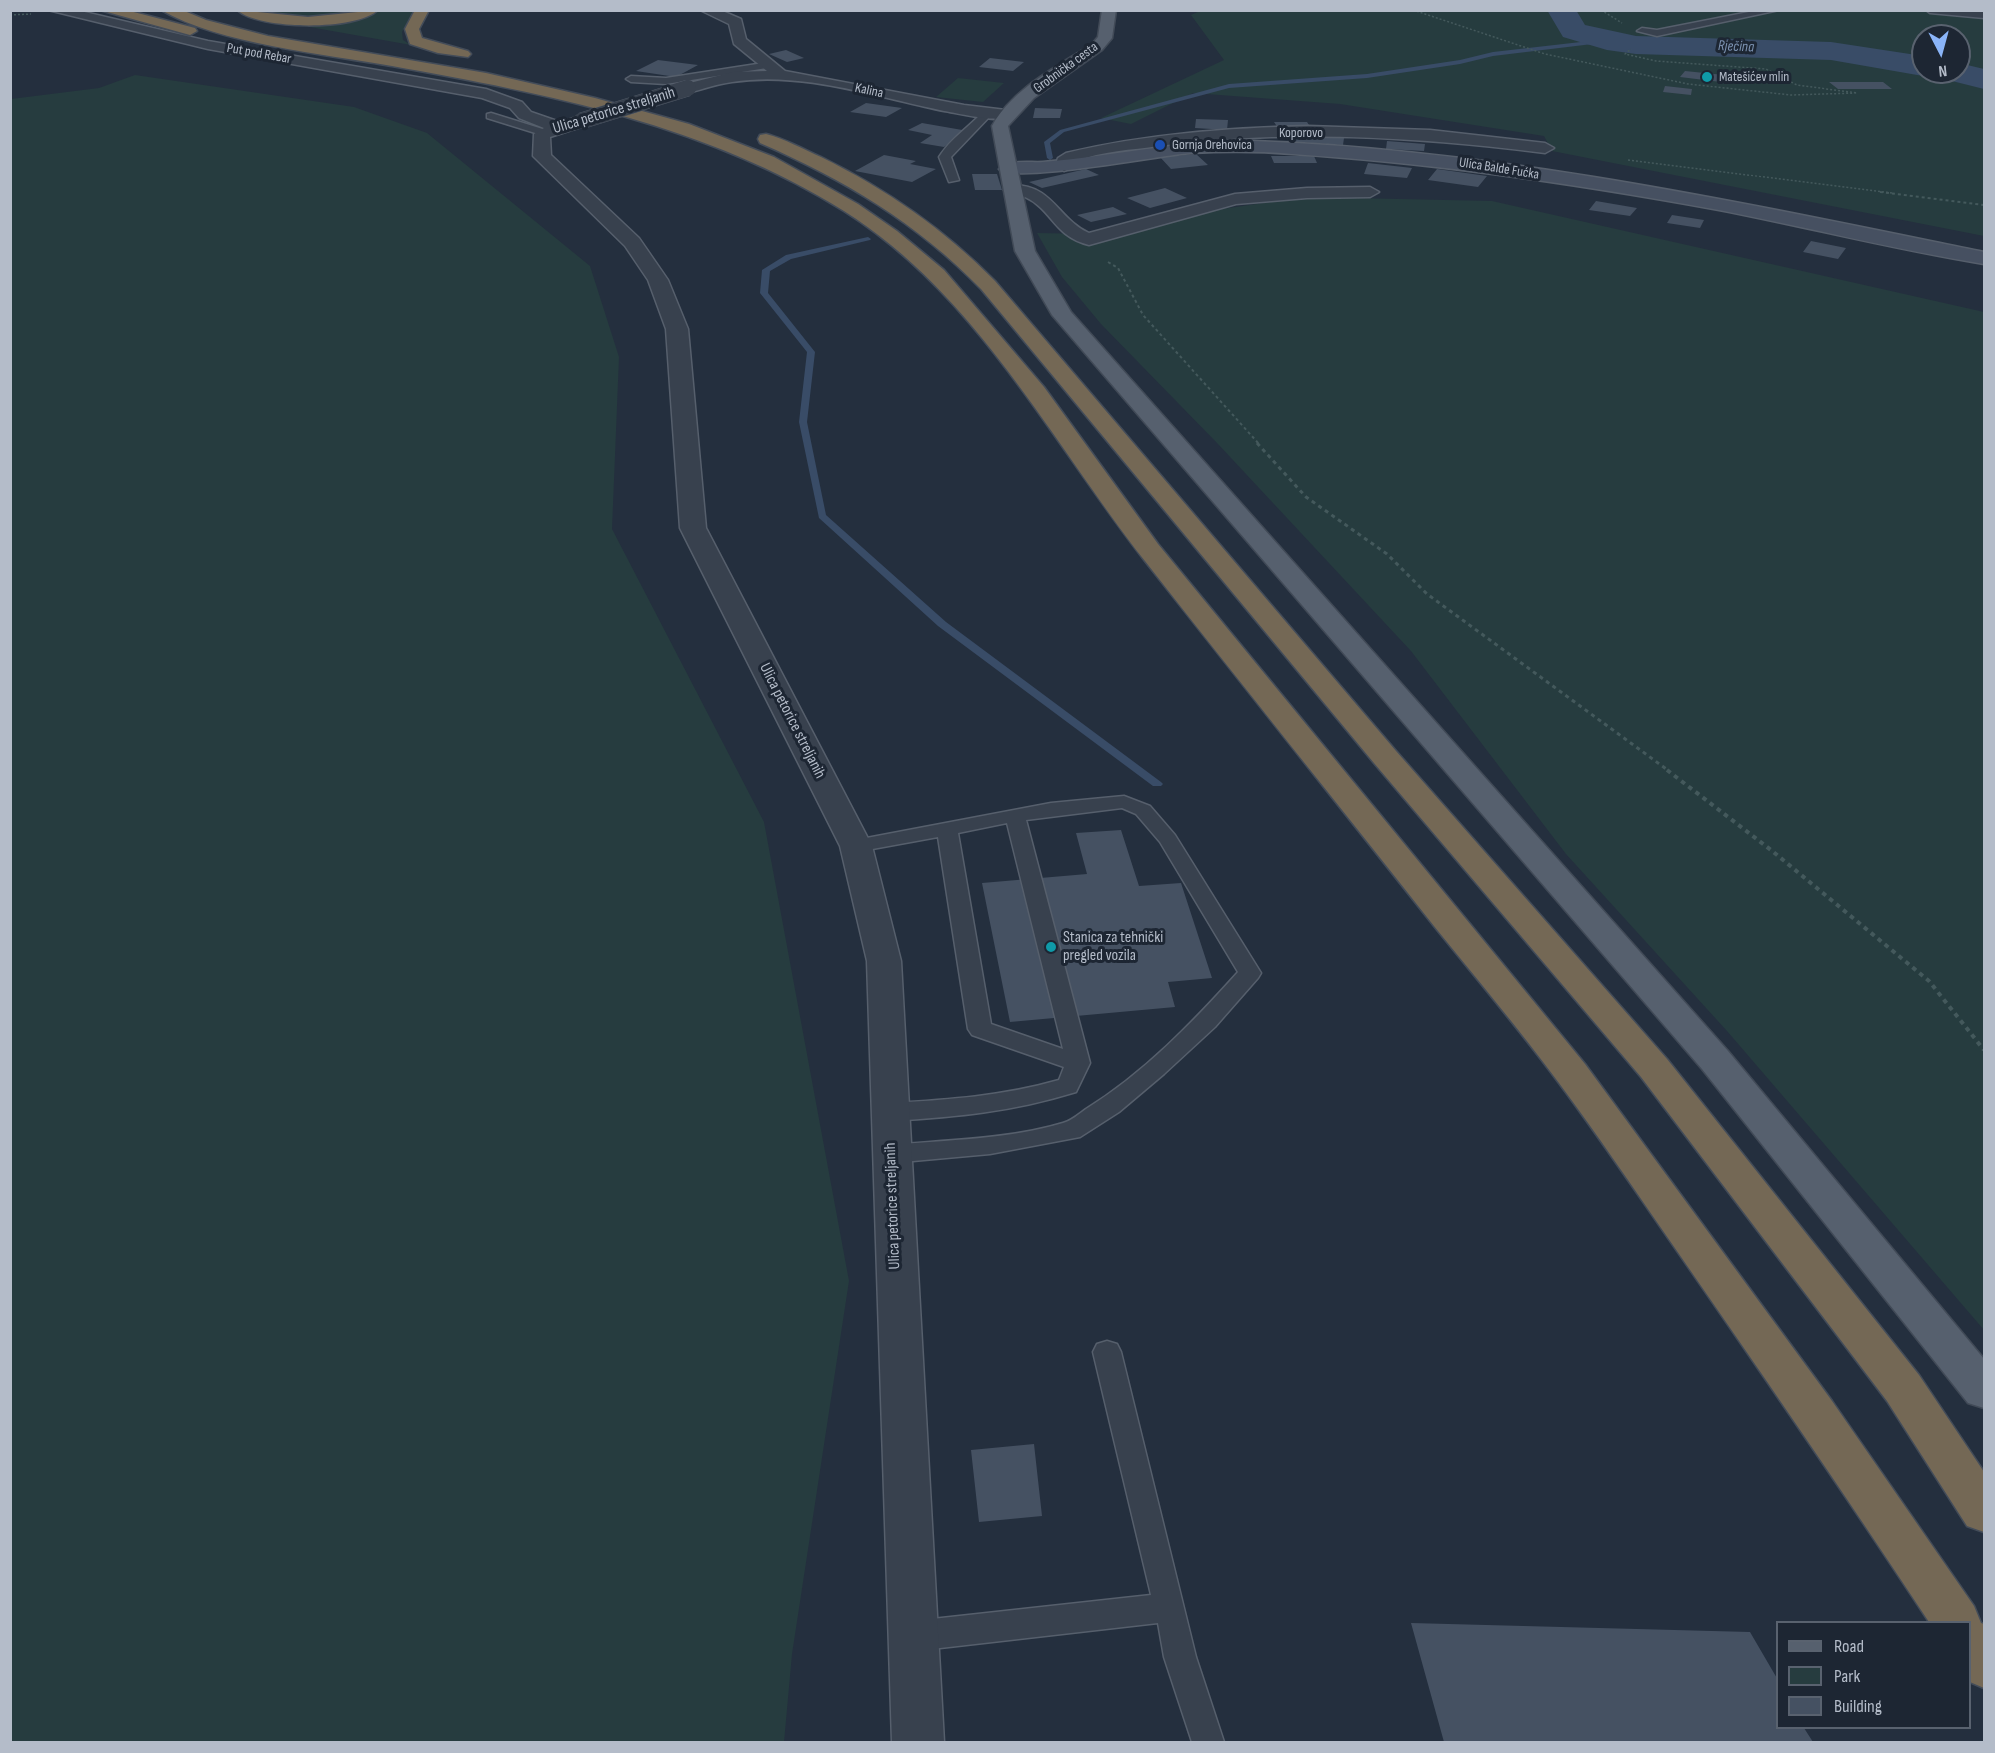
<!DOCTYPE html>
<meta charset="utf-8">
<style>
body{margin:0}
#map{position:relative;width:1995px;height:1753px;overflow:hidden;background:#242f3e;font-family:"Sofia Sans Condensed",sans-serif}
canvas{display:block}
.frame{position:absolute;inset:0;border:12px solid #b4bcc9;pointer-events:none}
.legend{position:absolute;left:1776px;top:1621px;width:195px;height:108px;box-sizing:border-box;background:#1d2633;border:2px solid #59626f;margin:0;padding:8px 10px;list-style:none;font-size:18px;color:#b4bcc9}
.legend li{display:flex;align-items:center;gap:12px;height:30px}
.legend b{width:30px;border:2px solid #59626f}
.north{position:absolute;left:1911px;top:24px;width:60px;height:60px;box-sizing:border-box;background:#1d2633;border:2px solid #59626f;border-radius:50%;rotate:174deg;font-size:16px;font-weight:700;line-height:24px;text-align:center;color:#b4bcc9}
.north::after{content:'';display:block;margin:auto;width:21px;height:27px;background:#8ab4f8;clip-path:polygon(50% 0,100% 100%,50% 72%,0 100%)}
</style>
<div id="map">
<canvas width="1995" height="1753"></canvas>
<div class="frame"></div>
<ul class="legend">
<li><b style="height:8px;background:#56606e"></b>Road</li>
<li><b style="height:16px;background:#263c3f"></b>Park</li>
<li><b style="height:16px;background:#455162"></b>Building</li>
</ul>
<div class="north">N</div>
</div>
<script>
const ctx = document.querySelector('canvas').getContext('2d');
ctx.lineJoin = 'round';
function fillPath(path, color) { ctx.fillStyle = color; ctx.fill(path, 'evenodd'); }
function stroke(path, color, width, dash) { ctx.strokeStyle = color; ctx.lineWidth = width; ctx.lineCap = dash ? 'butt' : 'round'; ctx.setLineDash(dash || []); ctx.stroke(path); }
function drawText(font, color, halo, rows, align = 'center') {
  ctx.font = font + ' "Sofia Sans Condensed",sans-serif'; ctx.lineWidth = 6; ctx.setLineDash([]); ctx.textBaseline = 'middle'; ctx.strokeStyle = halo; ctx.fillStyle = color; for (const [text, x, y, turn = 0] of rows) {
    ctx.save(); ctx.translate(x, y); ctx.rotate((+turn || 0) * Math.PI / 180); ctx.textAlign = isNaN(turn) ? turn : align; if (halo) ctx.strokeText(text, 0, 0); ctx.fillText(text, 0, 0); ctx.restore();
  }
}
const green = new Path2D(`
 M253,11H364C333,24 284,21 253,11Z
 M379,11H413L402,32L403,40L411,45L276,21L372,13Z
 M1200,11H1984V236L1552,151L1544,136L1340,104L1193,93L1131,124L1101,118L1224,60L1191,15ZM1923,36H1959V72H1923Z
 M135,75L354,107L427,133L590,266L619,357L612,529L764,822L849,1281L792,1654L784,1742H11V99L99,88Z
 M958,78L1004,83L983,102L936,97Z
 M1305,197L1492,201L1984,312V1330L1727,1031L1566,854L1411,651L1218,444L1101,324L1062,277L1037,233L1085,234L1167,217Z`);
const stream = new Path2D(`
 M1607,39L1609,42L1493,56L1460,64L1367,78L1229,88L1064,132L1050,143L1053,158L1050,160L1047,158L1044,142L1060,130L1229,84L1367,74L1460,60L1493,52Z
 M868,237L871,239L870,240L791,259L770,271L768,293L815,352L807,422L826,515L946,622L1161,782L1163,784L1161,786H1153L938,626L819,518L799,422L807,352L760,293L762,270L786,255Z`);
const river = new Path2D(`
 M1547,10H1576L1585,25L1636,36L1831,42L1923,56V72H1935L1923,76L1831,60L1636,54L1607,50L1563,37Z
 M1959,63L1984,69V89L1944,79L1939,72H1959Z`);
const building = new Path2D(`
 M786,50L804,58L787,62L769,54Z
 M990,58L1024,62L1013,71L979,67Z
 M658,60L698,65L676,77L636,71Z
 M1685,71L1734,76L1729,83L1680,77Z
 M1829,82H1883L1892,89H1838Z
 M1665,86L1692,89L1691,95L1663,92Z
 M866,103L902,108L886,117L850,112Z
 M1035,108L1062,109L1060,118H1033Z
 M1196,119L1228,120L1227,130L1195,128Z
 M1274,122H1307L1311,128H1278Z
 M922,123L968,131L944,147L920,143L932,135L908,130Z
 M1297,135L1344,138L1343,145L1296,142Z
 M1387,141L1425,144L1424,151L1386,149Z
 M1196,154L1208,165L1171,169L1160,157Z
 M884,155L916,161L910,164L936,169L912,182L855,171Z
 M1271,156H1314L1317,163H1274Z
 M1368,163L1412,168L1407,178L1364,174Z
 M1086,169L1099,175L1042,188L1029,182Z
 M1437,169L1487,176L1478,187L1428,180Z
 M972,174H997L1002,190H975Z
 M1165,188L1187,198L1150,208L1127,198Z
 M1596,201L1637,208L1630,216L1589,210Z
 M1113,207L1127,214L1091,222L1077,215Z
 M1672,215L1704,220L1700,228L1667,223Z
 M1811,241L1846,248L1838,259L1803,252Z
 M1121,830L1139,886L1181,883L1212,978L1168,982L1175,1007L1010,1022L982,883L1087,874L1076,833Z
 M1034,1444L1042,1516L979,1522L971,1450Z
 M1411,1623L1750,1632L1778,1680V1728H1804L1813,1742H1444Z`);
const pathFar3 = new Path2D(`
 M1413,10L1545,54L1688,84L1791,95L1857,93L1797,85L1766,69L1656,61L1625,54L1631,49
 M1601,10L1622,23
 M10,15L31,14
 M1628,160L1892,193`);
const pathFar2 = new Path2D(`
 M1880,192L1984,205
 M1108,262L1118,268L1143,315L1259,444`);
const pathFar1 = new Path2D(`
 M1257,443L1306,497L1387,554L1427,594L1669,771`);
const path = new Path2D(`
 M1667,770L1771,850L1929,981L1984,1050`);
const lane = new Path2D(`
 M1759,10H1779L1657,36L1637,31L1642,28L1657,30Z
 M1926,10L1984,12V18L1930,13Z
 M770,62L775,65L773,67L666,84L631,82L626,79L631,76L666,78Z
 M984,111L993,113L951,157L959,180L949,182L939,157C950,139 970,126 984,111Z
 M491,113L549,131L550,133L545,136L487,118V114Z
 M1124,796L1150,806L1175,835L1261,973L1258,978L1215,1027L1164,1074L1119,1112L1080,1137L990,1154L891,1163L882,1161L879,1154L882,1147L891,1145C945,1140 1011,1139 1063,1123C1071,1121 1079,1114 1086,1109C1144,1073 1193,1022 1238,972L1160,842L1136,814L1122,808L1026,820L1090,1063L1076,1092C1011,1112 957,1117 889,1121L880,1118L877,1112L880,1106L889,1103C947,1100 1003,1096 1059,1080L1064,1067L972,1035L968,1029L938,837L856,852L849,850L846,846L849,842L856,840L1051,803ZM1007,823L1063,1049L991,1024L958,833Z
 M1107,1341L1117,1344L1121,1352L1196,1657L1224,1742H1192L1164,1657L1158,1623L914,1651L903,1647L898,1636L903,1625L914,1621L1151,1595L1093,1352L1097,1344Z`);
const street = new Path2D(`
 M48,10H76L208,41L486,89L522,102L531,112L560,122L581,116L589,121L587,125L550,137L551,155L639,238L668,280L688,329L706,528L872,846L901,961L944,1742H892L867,961L840,846L680,528L666,329L648,280L625,246L533,156L534,134L544,128L519,118L510,108L482,98L208,49Z
 M700,10H720L741,19L746,39L785,71L964,105L1006,110L1014,115C1006,125 957,113 944,111C876,97 802,71 732,82C717,84 703,89 688,93L682,91L680,88L682,85L733,72L767,71L734,44L729,24Z
 M1308,126L1430,130L1545,143L1554,148L1545,153C1417,137 1287,129 1158,146C1133,150 1101,151 1077,161C1071,164 1072,169 1064,171L1055,166L1058,158L1066,153C1145,134 1226,128 1308,126Z
 M1013,185C1053,185 1058,219 1089,233L1235,194L1307,188L1370,187L1379,192L1370,197L1307,198L1236,204L1089,245C1053,236 1053,210 1025,197C1020,195 1013,195 1007,194L1004,190L1007,186Z`);
const secondary = new Path2D(`
 M1254,141C1500,150 1743,203 1984,252V264C1896,250 1807,227 1719,210C1577,184 1435,163 1292,154C1258,151 1225,151 1191,153C1163,155 1011,184 999,169C1006,159 1032,163 1043,162C1114,156 1182,140 1254,141Z`);
const primary = new Path2D(`
 M1102,10H1116L1112,38L1102,50L1034,98L1008,126L1035,251L1071,312L1728,1051L1984,1359V1408L1968,1403L1702,1069L1052,315L1015,251L992,126C1013,88 1057,67 1092,44L1098,37Z`);
const highway = new Path2D(`
 M100,10H126L195,28L197,31L190,35Z
 M161,10H182L206,20L268,36L486,73L595,98L689,124L774,157L858,204L897,231L944,270L1044,387L1158,544L1585,1064L1832,1401L1974,1606L1981,1623L1984,1624V1688L1970,1682V1622H1929C1844,1493 1756,1365 1668,1238C1632,1186 1597,1134 1559,1083C1520,1030 1476,978 1434,926C1338,804 1241,684 1145,561C1051,441 977,295 844,211C707,125 549,94 392,66C324,54 220,44 161,10Z
 M237,10L308,17L378,10C356,31 259,30 237,10Z
 M415,10H429L419,29L422,38L468,51L471,54L468,57L438,53L410,44L405,29Z
 M766,134C785,139 803,149 821,157C886,189 944,229 995,281L1396,751L1667,1059L1919,1375L1984,1472V1532L1967,1526L1887,1401L1641,1077L1374,763L981,289C917,223 843,179 760,143L758,139L760,135Z`);
const streetBridge = new Path2D(`
 M581,121L688,88`);
const markers = [
 [1707,77,6,"#0f9aa8"],
 [1160,145,6,"#1a4fb4"],
 [1051,947,6,"#0f9aa8"]
];
const farStreetnames = [
 ["Put pod Rebar",259,54,10],
 ["Grobnička cesta",1066,68,-36],
 ["Kalina",869,91,12],
 ["Koporovo",1301,133],
 ["Ulica Balde Fućka",1499,169,9]
];
const farPoinames = [
 ["Matešićev mlin",1719,77],
 ["Gornja Orehovica",1172,145]
];
const farWaternames = [
 ["Rječina",1736,47,2]
];
const streetNames = [
 ["Ulica petorice streljanih",614,111,-17],
 ["Ulica petorice streljanih",792,721,63],
 ["Ulica petorice streljanih",893,1206,-92]
];
const poiNames = [
 ["Stanica za tehnički",1063,938],
 ["pregled vozila",1063,956]
];
fillPath(green, '#263c3f');
fillPath(stream, '#394c67');
fillPath(river, '#394c67');
fillPath(building, '#455162');
stroke(lane, '#565f6c', 3);
stroke(street, '#565f6c', 3);
stroke(secondary, '#565f6c', 3);
stroke(primary, '#414a57', 3);
stroke(highway, '#434c59', 3);
stroke(pathFar3, '#44595c', 1.5, [2, 2]);
stroke(pathFar2, '#44595c', 2, [3, 3]);
stroke(pathFar1, '#44595c', 3, [4, 4]);
stroke(path, '#44595c', 4, [4.5, 4.5]);
fillPath(lane, '#38414e');
fillPath(street, '#38414e');
fillPath(secondary, '#465061');
fillPath(primary, '#56606e');
fillPath(highway, '#746855');
stroke(streetBridge, '#565f6c', 17, []);
stroke(streetBridge, '#38414e', 16);
for (const [x, y, r, color] of markers) { const dot = new Path2D(); dot.arc(x, y, r, 0, 2 * Math.PI); ctx.fillStyle = color; ctx.fill(dot); stroke(dot, '#1d2633', 2); }
drawText('14px', '#b4bcc9', '#1d2633', farStreetnames);
drawText('14px', '#b4bcc9', '#1d2633', farPoinames, 'left');
drawText('italic 15px', '#7c92b1', '#1d2633', farWaternames);
drawText('16px', '#b4bcc9', '#1d2633', streetNames);
drawText('16px', '#b4bcc9', '#1d2633', poiNames, 'left');
</script>
